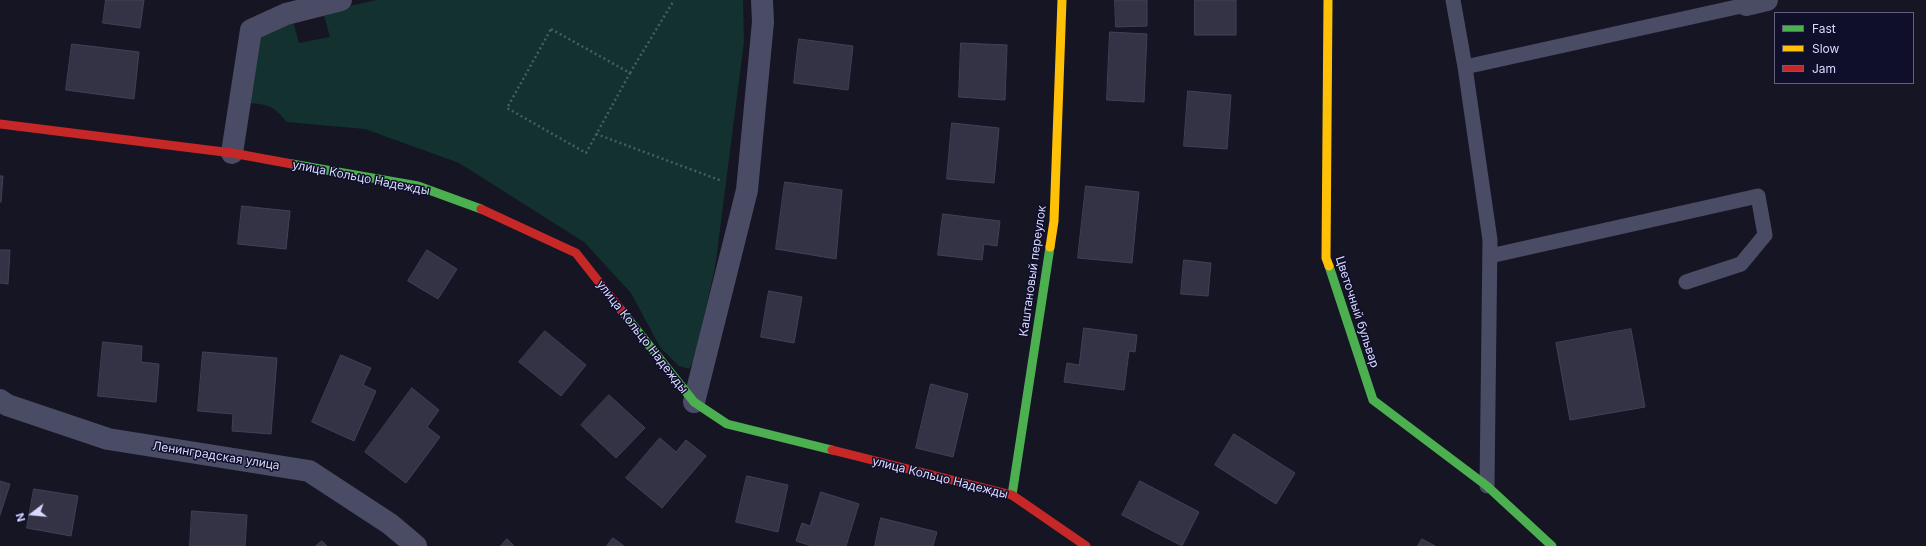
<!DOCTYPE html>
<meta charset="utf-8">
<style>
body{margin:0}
#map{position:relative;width:1926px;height:546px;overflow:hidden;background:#161524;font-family:Inter,sans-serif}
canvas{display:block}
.legend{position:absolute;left:1774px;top:12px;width:140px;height:72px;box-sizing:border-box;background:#100f2a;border:1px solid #60607f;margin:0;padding:5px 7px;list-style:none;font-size:12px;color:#d8d9ff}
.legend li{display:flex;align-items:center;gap:8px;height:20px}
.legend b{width:20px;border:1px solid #60607f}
.north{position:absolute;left:12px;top:494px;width:40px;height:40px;-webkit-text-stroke:3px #100f2a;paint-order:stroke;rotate:254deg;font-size:11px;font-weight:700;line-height:16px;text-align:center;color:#d8d9ff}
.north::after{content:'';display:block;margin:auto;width:14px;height:18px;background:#d8d9ff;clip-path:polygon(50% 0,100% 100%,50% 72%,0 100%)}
</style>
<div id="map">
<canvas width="1926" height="546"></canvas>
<ul class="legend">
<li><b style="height:5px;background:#4caf50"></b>Fast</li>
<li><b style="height:5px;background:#ffc107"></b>Slow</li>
<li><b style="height:5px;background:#c62828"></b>Jam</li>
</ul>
<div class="north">N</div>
</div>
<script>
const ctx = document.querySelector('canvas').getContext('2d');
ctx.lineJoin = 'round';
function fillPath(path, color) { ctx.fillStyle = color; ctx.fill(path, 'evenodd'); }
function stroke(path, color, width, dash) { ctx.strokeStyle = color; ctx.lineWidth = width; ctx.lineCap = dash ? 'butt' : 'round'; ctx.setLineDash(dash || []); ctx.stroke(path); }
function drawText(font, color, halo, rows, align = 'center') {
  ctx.font = font + ' Inter,sans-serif'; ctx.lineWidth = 3; ctx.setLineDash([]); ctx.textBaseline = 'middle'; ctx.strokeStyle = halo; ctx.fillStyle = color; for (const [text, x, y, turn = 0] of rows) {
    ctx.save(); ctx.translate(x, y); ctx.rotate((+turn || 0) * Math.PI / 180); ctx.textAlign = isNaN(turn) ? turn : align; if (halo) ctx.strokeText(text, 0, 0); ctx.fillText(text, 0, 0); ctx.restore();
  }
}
const green = new Path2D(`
 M376,0H743L744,42L715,268L694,360L689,369L679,366L660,347L631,293L584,242L459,163L365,129L287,122C274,106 268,104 248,103L254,44L268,28L292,18L299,43L330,37L323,12Z`);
const building = new Path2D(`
 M106,0H144L140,28L103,23Z
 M1115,0H1147V26L1116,27Z
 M1195,0H1236V35H1195Z
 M1110,32L1147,34L1144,102L1107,100Z
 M799,39L853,46L848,90L794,83Z
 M961,43L1007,45L1005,100L959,97Z
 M72,44L139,52L134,99L66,90Z
 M1188,91L1231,95L1227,149L1184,146Z
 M952,123L999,128L994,183L947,179Z
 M0,176H3L1,202H0Z
 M785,182L842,190L836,259L776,249Z
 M1086,186L1139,192L1132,263L1078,258Z
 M242,206L290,211L286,249L238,244Z
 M943,214L1000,221L997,246L984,244L982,260L938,255Z
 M0,250H10L8,284L0,283Z
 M427,250L457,269L438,299L408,281Z
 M1184,260L1211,263L1208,296L1181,294Z
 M769,291L802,297L794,343L761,337Z
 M1084,328L1137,335L1135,352L1129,351L1124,390L1064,382L1067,363L1079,365Z
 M1631,329L1645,407L1570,420L1556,343Z
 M545,331L586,365L561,396L519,362Z
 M103,342L142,346L141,362L159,364L156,402L98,396Z
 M203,352L277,358L271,434L232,431L233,414L198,411Z
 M341,355L371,368L363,385L376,391L354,441L312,422Z
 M931,384L968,394L953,457L916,448Z
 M412,388L439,410L427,427L440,437L406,483L365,452Z
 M609,395L645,428L616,458L581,425Z
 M1234,434L1295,473L1276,504L1215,465Z
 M660,438L676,452L686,440L706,456L662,508L626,478Z
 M747,476L788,485L778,532L736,522Z
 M0,481L10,484L0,515Z
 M1140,481L1199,512L1182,546L1122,515Z
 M34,489L78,496L71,536L27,528Z
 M821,492L859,504L846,546H812L796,541L802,523L810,526Z
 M192,511L247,515L245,546H190Z
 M881,518L937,532L933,546H875Z
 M613,538L624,546H607Z
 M507,539L514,546H501Z
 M1422,539L1435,546H1418Z
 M322,541L327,546H316Z`);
const path = new Path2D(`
 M551,29L630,73L586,153L507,108Z
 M630,73L674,0
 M596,134L722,181`);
const lane = new Path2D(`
 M1453,0L1465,67L1490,240L1487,486
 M1465,67L1746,5L1745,0
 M1490,256L1758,196L1765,235L1741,264L1686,282`);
const street = new Path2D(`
 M1746,5L1767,0
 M232,153L251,30L286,14L341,0
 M0,400L7,405L108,439L309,471L390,524L416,546
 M694,402L747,190L763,22L762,0`);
const fast = new Path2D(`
 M292,164L418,186L481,209
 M1329,266L1373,400L1487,486L1552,546
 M621,310L694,402L727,424L832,450
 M1012,495L1050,247`);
const slow = new Path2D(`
 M1328,0L1326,258L1329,266
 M1050,247L1054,221L1062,0`);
const jam = new Path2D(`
 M0,124L232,153L292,164
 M481,209L576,253L621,310
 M832,450L1012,495L1086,546`);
const streetNames = [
 ["улица Кольцо Надежды",361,178,11],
 ["Каштановый переулок",1033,271,-82],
 ["Цветочный бульвар",1357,312,72],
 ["улица Кольцо Надежды",642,337,52],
 ["Ленинградская улица",216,456,9],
 ["улица Кольцо Надежды",940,478,14]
];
fillPath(green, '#13312e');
fillPath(building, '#343346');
stroke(building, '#414058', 1);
stroke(path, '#495c69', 2.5, [2, 3]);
stroke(lane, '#4a4b65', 15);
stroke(street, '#4a4b65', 22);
stroke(fast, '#4caf50', 9);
stroke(slow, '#ffc107', 9);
stroke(jam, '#c62828', 9);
drawText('12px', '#d8d9ff', '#100f2a', streetNames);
</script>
